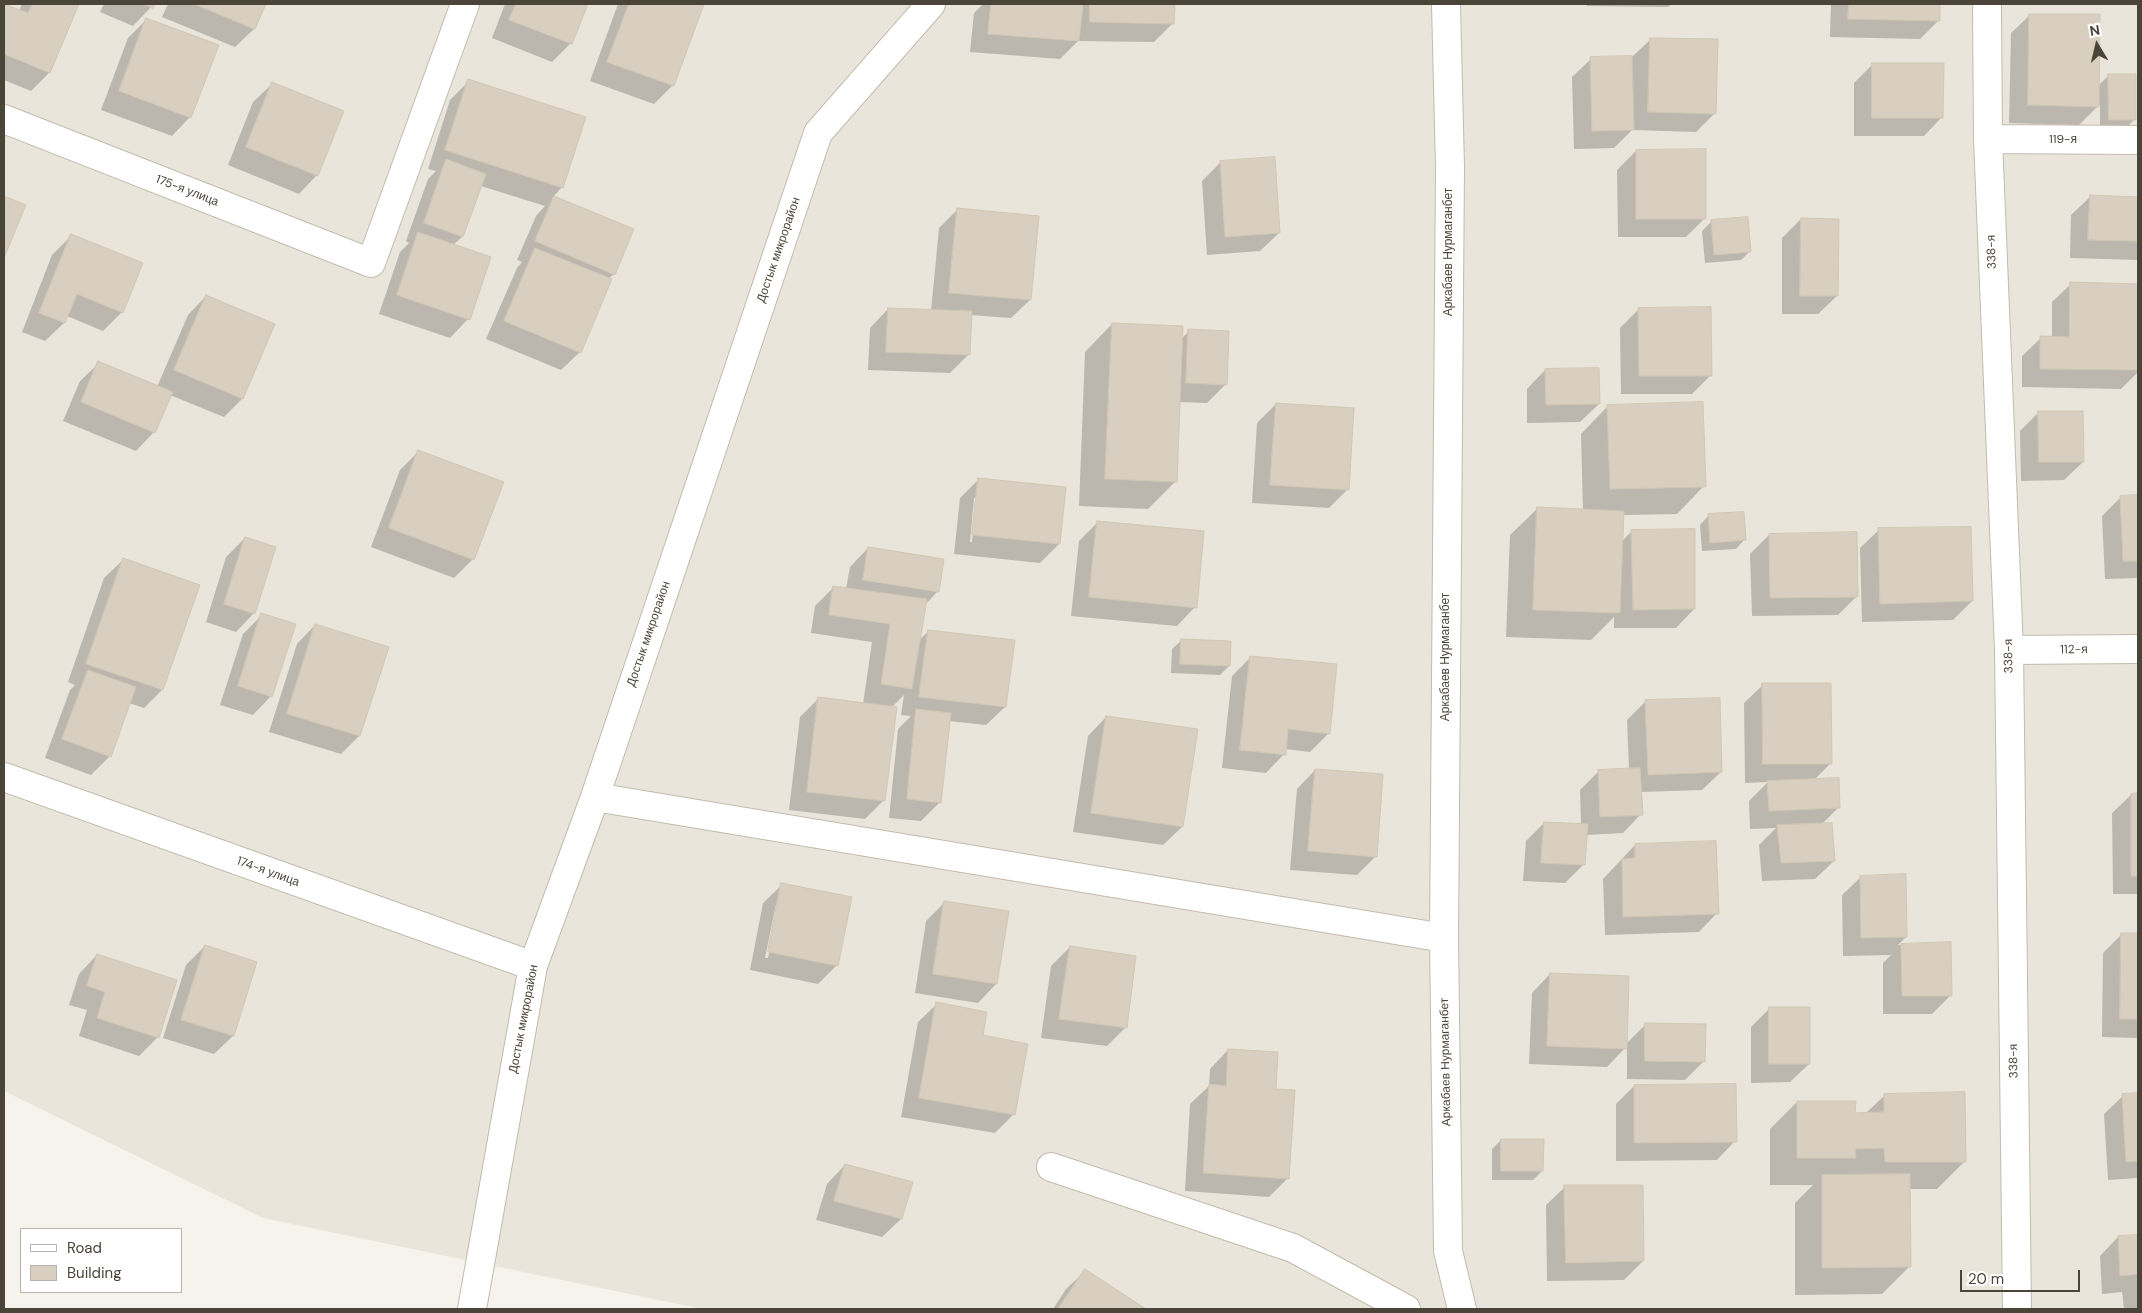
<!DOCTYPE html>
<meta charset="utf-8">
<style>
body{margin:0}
#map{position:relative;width:2142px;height:1313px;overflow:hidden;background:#f6f3ec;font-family:"DM Sans",sans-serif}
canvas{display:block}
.frame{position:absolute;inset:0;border:5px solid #4b4439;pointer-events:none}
.legend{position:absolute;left:20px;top:1228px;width:162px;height:65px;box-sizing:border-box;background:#fff;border:1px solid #b7b4b0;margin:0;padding:6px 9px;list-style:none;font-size:15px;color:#4b4439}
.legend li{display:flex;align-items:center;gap:10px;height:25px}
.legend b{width:25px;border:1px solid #b7b4b0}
.north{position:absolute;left:2072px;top:20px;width:50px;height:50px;-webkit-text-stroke:4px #fff;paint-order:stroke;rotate:351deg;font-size:14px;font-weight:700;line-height:20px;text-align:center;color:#4b4439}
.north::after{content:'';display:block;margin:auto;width:18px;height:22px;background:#4b4439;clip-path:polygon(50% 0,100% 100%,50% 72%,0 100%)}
.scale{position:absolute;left:1960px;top:1270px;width:120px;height:22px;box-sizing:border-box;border:2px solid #4b4439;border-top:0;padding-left:6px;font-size:15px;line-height:18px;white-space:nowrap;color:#4b4439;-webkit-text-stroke:4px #fff;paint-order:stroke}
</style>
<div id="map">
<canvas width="2142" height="1313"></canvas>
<div class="frame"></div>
<ul class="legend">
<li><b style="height:6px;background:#fff"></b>Road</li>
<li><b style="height:14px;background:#d8cfc1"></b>Building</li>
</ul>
<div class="north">N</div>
<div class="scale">20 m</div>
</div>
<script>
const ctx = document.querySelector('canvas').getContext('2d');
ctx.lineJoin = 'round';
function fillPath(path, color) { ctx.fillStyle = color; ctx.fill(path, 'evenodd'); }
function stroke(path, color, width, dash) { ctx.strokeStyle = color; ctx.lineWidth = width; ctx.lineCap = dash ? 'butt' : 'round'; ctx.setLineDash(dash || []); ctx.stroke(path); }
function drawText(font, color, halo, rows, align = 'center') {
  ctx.font = font + ' "DM Sans",sans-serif'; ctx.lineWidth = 5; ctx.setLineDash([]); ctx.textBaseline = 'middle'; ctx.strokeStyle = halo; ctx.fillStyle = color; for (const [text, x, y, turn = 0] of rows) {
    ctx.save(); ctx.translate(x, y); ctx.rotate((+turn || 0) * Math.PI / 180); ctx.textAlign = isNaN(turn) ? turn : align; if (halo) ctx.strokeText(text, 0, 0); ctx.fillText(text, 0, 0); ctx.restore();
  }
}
const residential = new Path2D(`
 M4,4H2138V1309H702L263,1218L4,1091Z`);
const shadow = new Path2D(`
 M4,4L19,11L22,4H78L49,73L31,91L4,80Z
 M104,4H154L133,26L100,12Z
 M168,4H264L254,29L235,47L162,17Z
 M505,4H587L571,43L552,62L492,38Z
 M618,4H703L673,85L654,104L590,81Z
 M983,4H1173V23L1154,42L1078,41L1060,59L970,52L974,13Z
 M1587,4H1672L1668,7L1587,6Z
 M1831,4H1939V20L1920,39L1830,37Z
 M2030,15L2098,86L2109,75L2135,119L2126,128L2100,129V104L2079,125L2009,123L2011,33Z
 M146,20L190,117L172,136L101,110L128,38Z
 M1651,39L1715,113L1696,132L1632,130L1614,148L1574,149L1572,77L1591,59L1632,57Z
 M1872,65L1942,117L1924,136H1854V83Z
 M469,81L562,187L553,197L633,230L614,274L608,279L580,352L561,370L486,339L517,268L522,262L517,260L536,216L545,206L481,186L462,237L453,245L468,319L450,338L379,314L400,252L409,243L406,241L428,179L436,171L428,169L450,100Z
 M272,84L317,175L299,194L228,165L253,102Z
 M1636,151L1705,218L1686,237H1618L1617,170Z
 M1221,162L1279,233L1260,251L1207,255L1202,181Z
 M4,197L24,206L4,255Z
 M2090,197L2138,198V260L2070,258L2071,215Z
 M957,210L1030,300L1011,318L970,315L968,355L950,373L868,370L870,328L888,309L931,311L939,228Z
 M1801,219L1837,296L1818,314H1782V238Z
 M1712,221L1750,251L1741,260L1705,263L1702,231Z
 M71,236L122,312L103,331L67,316L64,323L45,341L22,332L52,255Z
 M2071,284L2138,285V372L2121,389L2022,387V356L2041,338H2052V302Z
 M206,296L242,399L224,417L170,395L154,432L136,451L63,421L80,381L99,363L157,387L188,315Z
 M1639,309L1711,375L1692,394H1621L1620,328Z
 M1112,324L1182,338L1189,331L1226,384L1207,403L1179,402L1176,481L1148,509L1079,506L1085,352Z
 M1545,370L1599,404L1580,422L1527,423V389Z
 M1276,404L1348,489L1329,508L1252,503L1257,423Z
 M1608,406L1704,486L1677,514L1623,515L1622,541L1632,531L1694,609L1676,628H1614V617L1591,640L1506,637L1510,535L1538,508L1583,510L1581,434Z
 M2039,412L2083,462L2064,480L2021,481L2020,431Z
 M419,451L473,559L454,578L371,547L400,470Z
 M978,480L1059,544L1040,563L954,554L960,498ZM974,498H977L972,542H970Z
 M2121,497H2138V578L2105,579L2102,516Z
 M1709,515L1745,539L1736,549L1702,551L1700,525Z
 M1098,522L1195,607L1177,626L1071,616L1079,541Z
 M1879,530L1972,601L1953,620L1862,622L1860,548Z
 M1769,535L1857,596L1838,615L1752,616L1750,554Z
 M245,538L254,613L236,632L206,622L226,557Z
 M868,548L938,591L925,605L918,641L929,631L1005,707L986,725L949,721L940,802L921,821L889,818L898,729L911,716L901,715L904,695L892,707L884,800L865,819L789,810L800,717L819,698L863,704L872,642L811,633L815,606L834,587L846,589L850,567Z
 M123,560L198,586L162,690L144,708L129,703L110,756L91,775L45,758L70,690L75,685L68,682L104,578Z
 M262,615L271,696L253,715L220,705L243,634Z
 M315,625L359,736L341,754L269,732L297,644Z
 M1182,640L1229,666L1220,675L1171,673L1172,649Z
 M1251,657L1329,733L1310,752L1285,749L1284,754L1266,773L1222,768L1232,676Z
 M1763,685L1831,763L1814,780L1839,807L1822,824L1834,861L1815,879L1762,881L1759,845L1776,828L1750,829L1749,801L1768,782L1745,783L1744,703Z
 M1646,701L1721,772L1702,790L1640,792L1641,814L1623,833L1586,835L1584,864L1565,883L1523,881L1526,841L1544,823L1581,825L1580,790L1598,772L1629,770L1627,720Z
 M1106,717L1182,827L1163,845L1073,832L1088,736Z
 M1315,770L1376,856L1357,875L1290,870L1297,789Z
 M2131,795H2138V894H2113L2112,813Z
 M1635,845L1717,913L1699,932L1605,935L1603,879Z
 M1861,877L1906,937L1898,945L1950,944L1951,995L1932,1014H1883V963L1891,955L1843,956L1842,895Z
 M782,885L837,965L818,984L750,970L763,903ZM776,904H779L768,958H765Z
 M945,902L996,984L978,1003L915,993L926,921Z
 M2122,934H2138V1038L2102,1037L2103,953Z
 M205,946L256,963L233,1036L214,1054L163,1038L186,965Z
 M1070,947L1125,1028L1107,1046L1041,1038L1051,966Z
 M97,955L158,1037L139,1056L79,1036L87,1010L69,1005L79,974Z
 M1550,974L1625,1045L1646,1024L1704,1061L1685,1080L1627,1079V1046L1607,1067L1529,1064L1532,993Z
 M937,1004L981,1036L1014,1114L995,1133L901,1117L918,1022Z
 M1770,1008L1809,1064L1790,1082L1751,1083V1027Z
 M1228,1050L1275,1090L1288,1178L1269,1197L1185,1191L1190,1104L1209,1086L1210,1069Z
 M1634,1086L1735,1141L1717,1160L1616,1161V1104Z
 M1885,1095L1965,1161L1937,1189H1909V1267L1882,1294L1795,1295V1203L1813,1185H1770V1129L1797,1102L1854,1114H1865Z
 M2138,1095V1178L2108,1180L2104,1114L2123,1096Z
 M1501,1140L1542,1171L1533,1180H1492V1149Z
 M845,1165L901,1219L882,1237L816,1220L827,1184Z
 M1565,1187L1643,1261L1624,1280L1547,1281L1546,1205Z
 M2138,1236V1309H2124L2122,1292L2102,1294L2100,1256L2118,1237Z
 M1085,1271L1144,1309H1053L1066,1289Z`);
const building = new Path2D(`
 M4,4L28,13L32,4H79L50,73L4,54Z
 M143,4H155L153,8Z
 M194,4H266L255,29Z
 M516,4H588L572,44L509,20Z
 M629,4H704L674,86L607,62Z
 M991,4H1083L1079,41L988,34Z
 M1090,4H1175L1174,24L1090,22Z
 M1849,4H1940V21L1848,19Z
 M2029,14H2100L2099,107L2028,105Z
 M146,18L219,45L191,118L119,91Z
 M1650,38L1718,39L1716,114L1648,112Z
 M1632,56L1634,130L1592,131L1590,57Z
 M1872,63H1944L1943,118H1872Z
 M2108,74H2136V120H2109Z
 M468,79L586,117L563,188L445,150Z
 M272,82L344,111L318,176L246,147Z
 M1706,149V219H1636V150Z
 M1275,157L1280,233L1225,237L1220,161Z
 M446,159L486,174L463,237L424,223Z
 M2090,195L2138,197V241L2088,240Z
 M4,196L26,205L4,258Z
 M554,196L634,229L615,275L535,241Z
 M957,208L1039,216L1031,300L949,293Z
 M1748,217L1751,252L1714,255L1711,220Z
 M1801,218L1839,219L1838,296H1800Z
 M418,232L491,257L470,320L397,295Z
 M71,234L143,263L123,313L77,294L65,323L39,313Z
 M535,248L612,279L581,353L504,321Z
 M2070,282L2138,284V370L2040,369V336L2069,337Z
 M206,295L275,324L243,399L174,370Z
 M1711,307L1712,376H1639L1638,308Z
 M888,308L972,311L970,355L886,352Z
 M1112,323L1183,326L1177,482L1105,479Z
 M1188,329L1229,331L1227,385L1186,383Z
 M98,361L173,392L155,433L81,402Z
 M1599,368L1600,404L1546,405L1545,369Z
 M1703,402L1706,487L1610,489L1607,405Z
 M1276,403L1354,408L1349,490L1270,485Z
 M2038,411H2083L2084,462H2039Z
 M418,450L504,482L474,560L389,528Z
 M978,478L1066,487L1060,544L972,535Z
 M2138,495V561H2123L2120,496Z
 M1537,507L1624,511L1620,613L1533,610Z
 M1744,512L1746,540L1710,543L1708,514Z
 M1097,521L1204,531L1197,608L1089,597Z
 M1971,527L1973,601L1880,604L1878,528Z
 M1695,529V609L1633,610L1631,530Z
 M1857,532L1858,597L1770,598L1769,534Z
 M245,537L276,547L255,614L224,604Z
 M868,547L944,559L939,592L863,580Z
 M123,558L200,585L163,690L86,664Z
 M833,586L927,599L912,689L881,684L890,624L829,615Z
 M261,613L296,624L272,697L238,686Z
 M315,624L389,647L360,736L287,714Z
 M928,630L1015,640L1006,707L919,697Z
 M1181,639L1231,641L1230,666L1180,664Z
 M1250,656L1337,664L1330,734L1288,729L1286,755L1240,750Z
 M88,670L136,687L111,757L62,739Z
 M1762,683H1831L1832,764H1763Z
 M818,697L897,707L885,801L807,792Z
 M1720,698L1722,772L1648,775L1645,700Z
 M916,709L951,713L941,803L907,799Z
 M1106,716L1198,729L1183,827L1091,813Z
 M1640,768L1643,815L1600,817L1598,770Z
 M1315,769L1383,774L1377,857L1308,851Z
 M1839,778L1840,808L1769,811L1767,781Z
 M2138,793V876H2131V794Z
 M1544,822L1588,824L1585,865L1541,863Z
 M1832,823L1835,861L1781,863L1777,825Z
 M1716,841L1719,914L1623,917L1622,859L1635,858V844Z
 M1906,874L1907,937L1861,938L1860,876Z
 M781,883L852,897L838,966L768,952Z
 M944,901L1009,911L997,984L933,974Z
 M2121,933H2138V1019H2120Z
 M1951,942L1952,996H1902L1901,944Z
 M205,945L257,962L234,1036L181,1020Z
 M1070,946L1136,956L1127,1028L1059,1019Z
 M97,954L177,980L159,1038L97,1018L105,992L87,986Z
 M1550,973L1629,976L1627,1049L1547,1046Z
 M936,1002L987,1012L983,1035L1028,1044L1015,1115L919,1098Z
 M1769,1007H1810V1064H1769Z
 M1645,1023L1706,1024L1705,1062L1645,1061Z
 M1228,1049L1278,1052L1276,1089L1295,1090L1289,1179L1203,1173L1209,1084L1226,1086Z
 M1736,1084L1737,1142L1634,1143V1085Z
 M1965,1092L1966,1162H1885L1884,1148L1855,1149L1856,1158H1797V1101H1856L1855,1113L1884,1112V1094Z
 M2138,1093V1161L2126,1162L2122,1094Z
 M1501,1139H1544L1543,1171H1501Z
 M845,1164L913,1182L902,1219L834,1201Z
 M1910,1174L1911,1267L1822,1268V1175Z
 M1564,1185H1643L1644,1261L1566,1263Z
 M2138,1235V1274L2120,1276L2118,1236Z
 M1085,1269L1146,1309H1058Z`);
const minor = new Path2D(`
 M1446,4L1450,167L1444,938L1448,1251L1462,1309
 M1987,4L1988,139L2009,650L2017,1309
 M4,119L371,263L465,4
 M1988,139L2138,140
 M2009,650L2138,649
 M4,777L533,966
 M595,797L1444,938
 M1051,1167L1293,1248L1406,1309
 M472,1309L533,966L595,797L818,133L931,4`);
const streetNames = [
 ["119-я",2063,140],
 ["175-я улица",187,191,21],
 ["Достык микрорайон",779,250,-71],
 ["Аркабаев Нурмаганбет",1449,252,-90],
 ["338-я",1992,252,-92],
 ["Достык микрорайон",649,634,-71],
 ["112-я",2074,650,-1],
 ["338-я",2009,656,-91],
 ["Аркабаев Нурмаганбет",1446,657,-90],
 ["174-я улица",268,872,20],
 ["Достык микрорайон",524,1019,-79],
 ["338-я",2014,1061,-91],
 ["Аркабаев Нурмаганбет",1446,1062,-91]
];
fillPath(residential, '#eae5da');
fillPath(shadow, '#0003');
fillPath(building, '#d8cfc1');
stroke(building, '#d3c7b4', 1);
stroke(minor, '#c2bbae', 30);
stroke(minor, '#fff', 28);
drawText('12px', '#4b4439', '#fff', streetNames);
</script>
